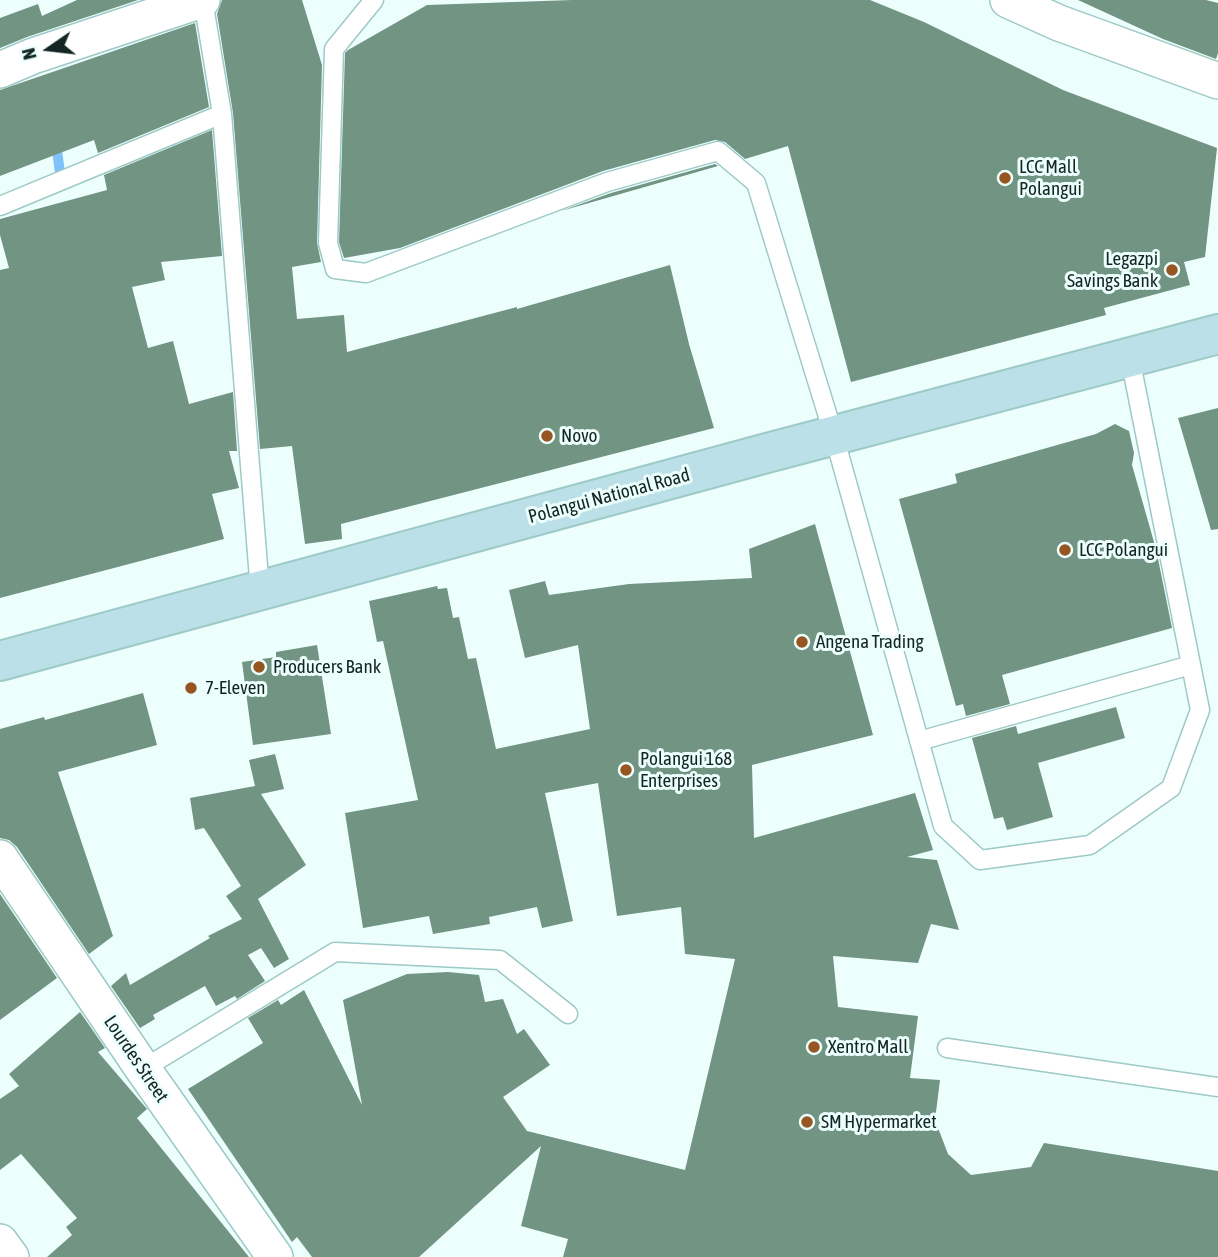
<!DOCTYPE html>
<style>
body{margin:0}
#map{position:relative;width:1218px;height:1257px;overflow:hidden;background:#edfffd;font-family:"Asap Condensed",sans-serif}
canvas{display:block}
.north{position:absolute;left:14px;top:14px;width:70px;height:70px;-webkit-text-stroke:5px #edfffd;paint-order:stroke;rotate:256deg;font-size:19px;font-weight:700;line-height:28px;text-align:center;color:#142624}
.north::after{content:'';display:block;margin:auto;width:24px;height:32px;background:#142624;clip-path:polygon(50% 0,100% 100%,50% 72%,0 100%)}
</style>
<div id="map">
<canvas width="1218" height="1257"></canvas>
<div class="north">N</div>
</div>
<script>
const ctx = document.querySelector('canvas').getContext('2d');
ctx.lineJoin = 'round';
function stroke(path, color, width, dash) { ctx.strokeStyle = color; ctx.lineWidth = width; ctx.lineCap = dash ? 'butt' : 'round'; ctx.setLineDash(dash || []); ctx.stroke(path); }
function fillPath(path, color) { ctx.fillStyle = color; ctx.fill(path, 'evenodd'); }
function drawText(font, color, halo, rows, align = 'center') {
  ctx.font = font + ' "Asap Condensed",sans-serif'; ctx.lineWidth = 6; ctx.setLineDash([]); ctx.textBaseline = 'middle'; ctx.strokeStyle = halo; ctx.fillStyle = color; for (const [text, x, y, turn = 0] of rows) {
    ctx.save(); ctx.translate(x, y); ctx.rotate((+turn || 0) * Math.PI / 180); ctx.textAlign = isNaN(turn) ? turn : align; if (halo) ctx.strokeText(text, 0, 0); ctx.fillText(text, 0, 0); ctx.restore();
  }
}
const stream = new Path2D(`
 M56,143L61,180`);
const building = new Path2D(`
 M77,0H138L27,37L0,48V18L38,4L42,16Z
 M222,0H302L322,65L317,243L321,262L292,267L297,319L344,315L347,352L517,307V309L670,265L689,344L714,428L341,524L342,539L305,544L292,446L260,449L233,113L217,14Z
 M572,0H870L924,22L1063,90L1217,148L1205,257L1184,262L1190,285L1104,308L1106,315L851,382L788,146L745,159L725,142L715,140L603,171L400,248L344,258L339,242L345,53L348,50L427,5Z
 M1078,0H1206L1218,3V53L1216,59L1163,39Z
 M195,23L209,107L98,153L94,140L0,176V90Z
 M212,130L222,256L161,262L165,280L132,287L148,348L173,341L189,404L233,392L237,451H229L239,488L212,494L224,539L0,598V270L9,268L0,235V219L107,190L104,175Z
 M715,164L718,166L561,211L611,193Z
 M1218,408V529L1211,530L1178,418Z
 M1115,424L1129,431L1134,453L1132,465L1156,549L1172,628L1002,675L1010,704L966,716L963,704L956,706L899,499L957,483L955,474L1096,434Z
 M815,524L873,735L752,765L754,838L915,793L933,850L907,857L937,860L959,930L931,924L918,963L833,956L838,1007L918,1016L910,1078L940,1080L935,1120L948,1154L971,1175L1031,1167L1044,1143L1218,1171V1257H563L568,1239L521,1226L541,1146L419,1257H312L297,1237L292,1242L188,1089L263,1043L248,1018L278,1000L281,1005L304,990L362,1105L343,1000L407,974L448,972L479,975L485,1002L503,999L517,1034L524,1029L550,1065L503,1097L527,1131L685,1170L735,959L685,954L681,907L617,916L598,783L545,793L573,921L542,928L537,907L489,917L490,924L433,934L429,916L363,928L345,813L418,800L383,641L377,642L369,601L437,586L438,589L447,588L453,618L459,617L468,659L476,658L496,749L590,729L578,645L525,658L509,590L545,581L549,595L629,584L752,578L749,549Z
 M317,645L331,734L253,745L242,662L276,657V652Z
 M143,693L157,745L58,772L113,936L89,954L17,847L9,840L0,838V729L44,717L45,720Z
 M1116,707L1125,738L1038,763L1053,817L1007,830L1003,817L994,819L972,738L1016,726L1018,734Z
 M275,754L284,789L261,794L306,865L258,899L289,959L274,968L261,948L248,955L265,981L237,999L235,996L216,1006L205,986L153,1015L155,1019L140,1028L111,986L126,973L130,985L210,938L208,936L242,919L226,896L241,886L204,828L195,830L190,798L255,786L249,760Z
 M0,894L57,978L0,1020Z
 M80,1012L105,1048L98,1052L147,1109L137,1118L249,1257H47L72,1235L66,1227L77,1218L21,1154L0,1170V1099L19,1086L9,1074Z`);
const service = new Path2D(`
 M203,0L222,114L260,591
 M374,0L334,49L328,243L335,269L366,273L607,182L718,151L756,183L834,436L943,826L980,860L1090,845L1171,788L1200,710L1130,358
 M0,206L222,114
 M919,741L1191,665
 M947,1048L1218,1087
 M143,1069L335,952L500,960L568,1014`);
const minor = new Path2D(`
 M1008,0L1059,23L1218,81
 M0,70L33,56L202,0
 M0,858L143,1069L275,1257
 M0,1242L11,1257`);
const secondary = new Path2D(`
 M0,661L767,453L1218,334`);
const markers = [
 [1005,178,7,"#975522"],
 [1172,270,7,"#975522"],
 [547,436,7,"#975522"],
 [1065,550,7,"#975522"],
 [802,642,7,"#975522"],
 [259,667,7,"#975522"],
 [191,688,7,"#975522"],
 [626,770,7,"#975522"],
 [814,1047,7,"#975522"],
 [807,1122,7,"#975522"]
];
const poiNames = [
 ["LCC Mall",1019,167],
 ["Polangui",1019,189],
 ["Legazpi",1158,259,"right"],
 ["Savings Bank",1158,281,"right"],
 ["Novo",561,436],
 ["LCC Polangui",1079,550],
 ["Angena Trading",816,642],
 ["Producers Bank",273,667],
 ["7-Eleven",205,688],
 ["Polangui 168",640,759],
 ["Enterprises",640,781],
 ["Xentro Mall",828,1047],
 ["SM Hypermarket",821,1122]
];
const streetNames = [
 ["Polangui National Road",609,496,-15],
 ["Lourdes Street",136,1059,56]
];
stroke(stream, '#7fc2fb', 10);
fillPath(building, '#719483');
stroke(service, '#9dc9c6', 21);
stroke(minor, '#9dc9c6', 38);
stroke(secondary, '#9dc9c6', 42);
stroke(service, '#fff', 18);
stroke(minor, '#fff', 35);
stroke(secondary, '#bce0e8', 38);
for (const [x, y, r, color] of markers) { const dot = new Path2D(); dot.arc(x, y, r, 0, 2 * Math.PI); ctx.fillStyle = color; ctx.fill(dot); stroke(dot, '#edfffd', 2.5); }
drawText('19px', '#142624', '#edfffd', poiNames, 'left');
drawText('19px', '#142624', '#edfffd', streetNames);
</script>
